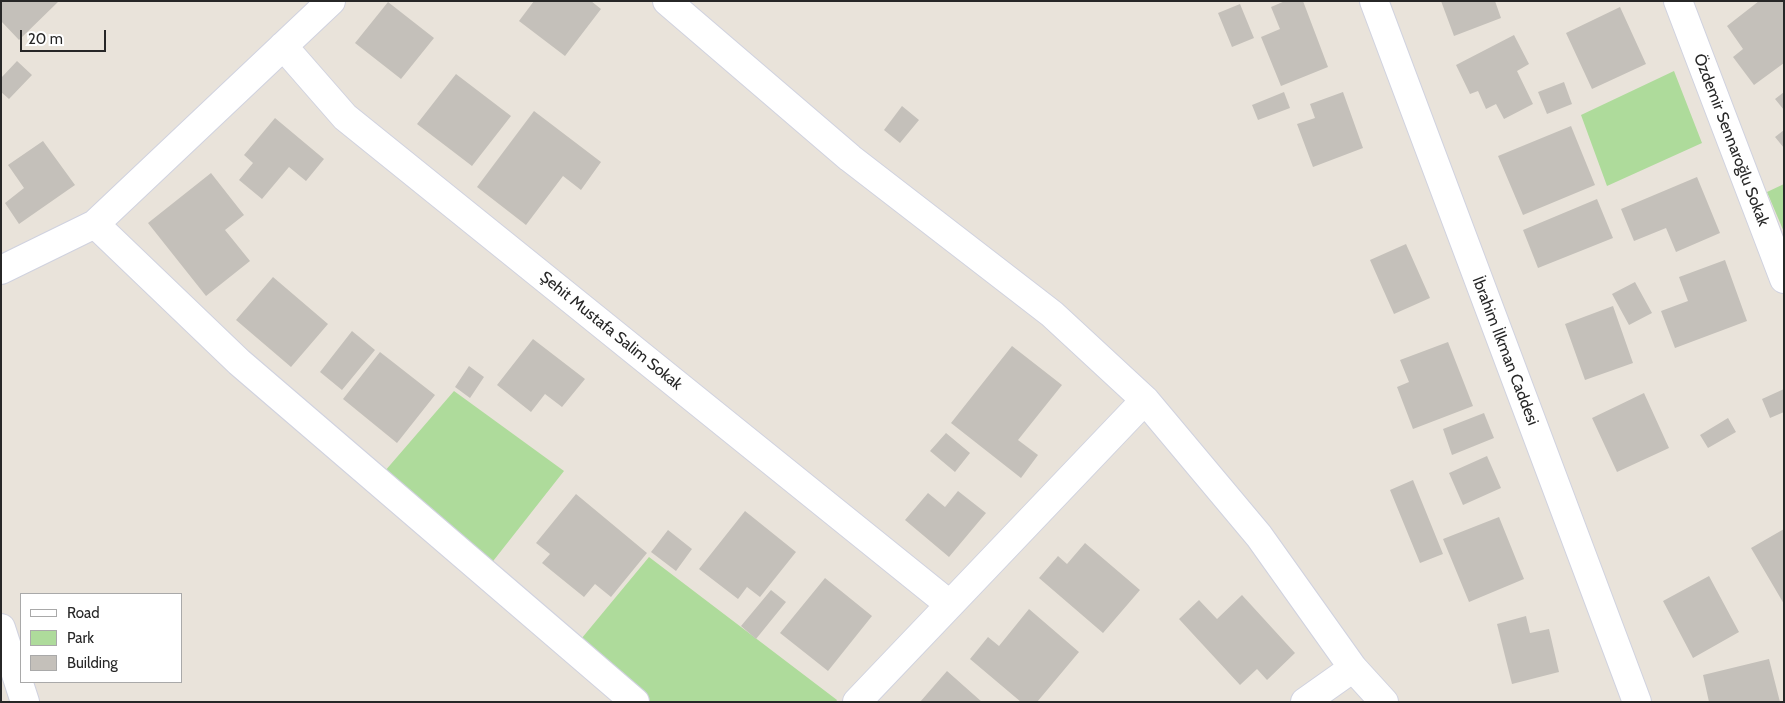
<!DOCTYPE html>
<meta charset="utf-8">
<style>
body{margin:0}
#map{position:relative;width:1785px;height:703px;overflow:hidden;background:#e9e3da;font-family:Cabin,sans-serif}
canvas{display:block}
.frame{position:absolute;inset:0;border:2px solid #272727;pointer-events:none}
.legend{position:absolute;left:20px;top:593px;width:162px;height:90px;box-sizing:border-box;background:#fff;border:1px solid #a9a9a9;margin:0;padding:6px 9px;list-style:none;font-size:15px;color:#272727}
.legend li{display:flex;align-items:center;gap:10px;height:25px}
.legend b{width:25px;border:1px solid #a9a9a9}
.scale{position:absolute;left:20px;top:30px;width:86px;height:22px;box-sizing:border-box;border:2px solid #272727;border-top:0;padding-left:6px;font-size:15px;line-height:18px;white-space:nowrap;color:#272727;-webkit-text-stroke:4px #fff;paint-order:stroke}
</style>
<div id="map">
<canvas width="1785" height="703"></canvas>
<div class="frame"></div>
<ul class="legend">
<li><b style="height:6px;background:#fff"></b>Road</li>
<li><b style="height:14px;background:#aedb9b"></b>Park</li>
<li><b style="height:14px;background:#c4c0ba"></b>Building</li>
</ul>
<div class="scale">20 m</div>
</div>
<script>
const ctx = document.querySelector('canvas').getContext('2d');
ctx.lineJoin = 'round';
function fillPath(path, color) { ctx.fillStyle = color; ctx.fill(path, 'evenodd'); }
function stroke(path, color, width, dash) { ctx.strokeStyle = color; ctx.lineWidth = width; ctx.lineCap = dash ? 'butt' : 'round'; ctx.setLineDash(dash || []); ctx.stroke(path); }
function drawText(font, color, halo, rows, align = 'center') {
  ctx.font = font + ' Cabin,sans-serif'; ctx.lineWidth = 5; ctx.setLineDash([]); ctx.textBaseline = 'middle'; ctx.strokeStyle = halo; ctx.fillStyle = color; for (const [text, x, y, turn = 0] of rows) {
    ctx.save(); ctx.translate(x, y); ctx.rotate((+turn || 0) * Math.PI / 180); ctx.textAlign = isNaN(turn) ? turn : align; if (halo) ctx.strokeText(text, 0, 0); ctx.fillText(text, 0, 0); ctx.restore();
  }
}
const green = new Path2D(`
 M1674,71L1702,143L1607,186L1581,115Z
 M1784,184V232L1767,192Z
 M454,391L564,471L479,579L372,486Z
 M649,557L837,700L836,702H620L567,656Z`);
const building = new Path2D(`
 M1,1H59L19,40L1,21Z
 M534,1H591L601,9L565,56L519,21Z
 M1285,1H1303L1328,67L1281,86L1261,37L1280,29L1271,7Z
 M1441,1H1495L1501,18L1454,36Z
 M1759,1H1784V63L1754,85L1733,57L1743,49L1727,26Z
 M388,2L434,38L401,79L355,43Z
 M1240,4L1254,38L1232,47L1218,13Z
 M1620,7L1646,64L1592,89L1566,33Z
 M1514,35L1529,64L1517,71L1533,104L1504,119L1496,104L1486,109L1478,91L1470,94L1456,65Z
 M17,61L32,75L9,99L1,92V78Z
 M456,74L511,116L472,166L417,124Z
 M1564,82L1572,104L1547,114L1538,92Z
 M1284,92L1290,108L1258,120L1252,105Z
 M1343,92L1363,148L1313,167L1297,124L1315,118L1310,104Z
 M1784,92V110L1775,99Z
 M902,106L919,120L900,143L884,130Z
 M534,111L601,162L581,190L563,176L526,225L477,187Z
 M275,118L324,159L306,181L289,167L262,199L239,180L253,163L244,155Z
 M1571,126L1595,185L1523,215L1498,156Z
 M1784,130V148L1775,137Z
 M43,141L75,185L19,224L5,203L24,188L8,165Z
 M211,173L244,215L225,230L250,261L206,296L148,223Z
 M1697,177L1720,233L1676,252L1666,228L1634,241L1621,209Z
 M1597,199L1613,238L1538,268L1523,230Z
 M1406,244L1430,298L1394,314L1370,260Z
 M1725,260L1747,321L1675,348L1661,311L1688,301L1679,277Z
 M273,277L328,324L291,367L236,320Z
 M1635,282L1652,313L1629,325L1612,294Z
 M1613,306L1633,363L1585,380L1565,324Z
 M352,331L375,350L342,390L320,372Z
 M533,339L585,379L562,407L545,394L531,412L497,385Z
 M1448,342L1473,406L1413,429L1397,387L1409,382L1400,360Z
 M1012,346L1062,385L1018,440L1038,455L1021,478L951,423Z
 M380,352L435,395L397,443L343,399Z
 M469,366L484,377L470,398L455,387Z
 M1784,389V412L1770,418L1762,399Z
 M1644,393L1669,448L1617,472L1592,418Z
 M1484,413L1494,438L1452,455L1443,429Z
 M1728,418L1736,432L1708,448L1700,435Z
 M946,433L970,453L955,472L930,451Z
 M1487,456L1501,488L1463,505L1449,473Z
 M1413,480L1443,554L1420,563L1390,490Z
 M958,491L986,513L949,557L905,520L928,493L945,507Z
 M576,494L647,553L611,597L595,584L584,597L542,563L550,554L536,543Z
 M745,511L796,552L760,597L747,587L738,599L699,569Z
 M1499,517L1524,579L1469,602L1443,539Z
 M1784,529V604L1751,548Z
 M668,530L692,549L676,571L651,552Z
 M1085,543L1140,590L1103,633L1039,578L1058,556L1067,564Z
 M1709,576L1739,632L1693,658L1663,601Z
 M825,578L872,616L828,671L780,633Z
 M771,590L786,602L756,639L741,626Z
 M1242,595L1295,653L1267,680L1257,669L1240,685L1179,619L1199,600L1217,619Z
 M1029,609L1079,652L1037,702H1021L970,659L988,637L999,646Z
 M1526,616L1530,633L1549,629L1559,672L1512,684L1497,624Z
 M1769,659L1780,702H1709L1703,675Z
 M947,671L982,702H920Z`);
const minor = new Path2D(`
 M667,1L850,158L1052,314L1145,400L1259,536L1353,668L1384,702
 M1374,1L1637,702
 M1678,1L1784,279
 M283,46L345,117L949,604
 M95,224L239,362L635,702
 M1,270L95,224L331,1
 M1,628L25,702
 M857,702L1145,400
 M1305,702L1353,668`);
const streetNames = [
 ["Özdemir Sennaroğlu Sokak",1731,140,69],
 ["Şehit Mustafa Salim Sokak",611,331,39],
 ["İbrahim İlkman Caddesi",1505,351,69]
];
fillPath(green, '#aedb9b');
fillPath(building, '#c4c0ba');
stroke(minor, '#d0d2df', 30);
stroke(minor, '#fff', 28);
drawText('16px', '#272727', '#fff', streetNames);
</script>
